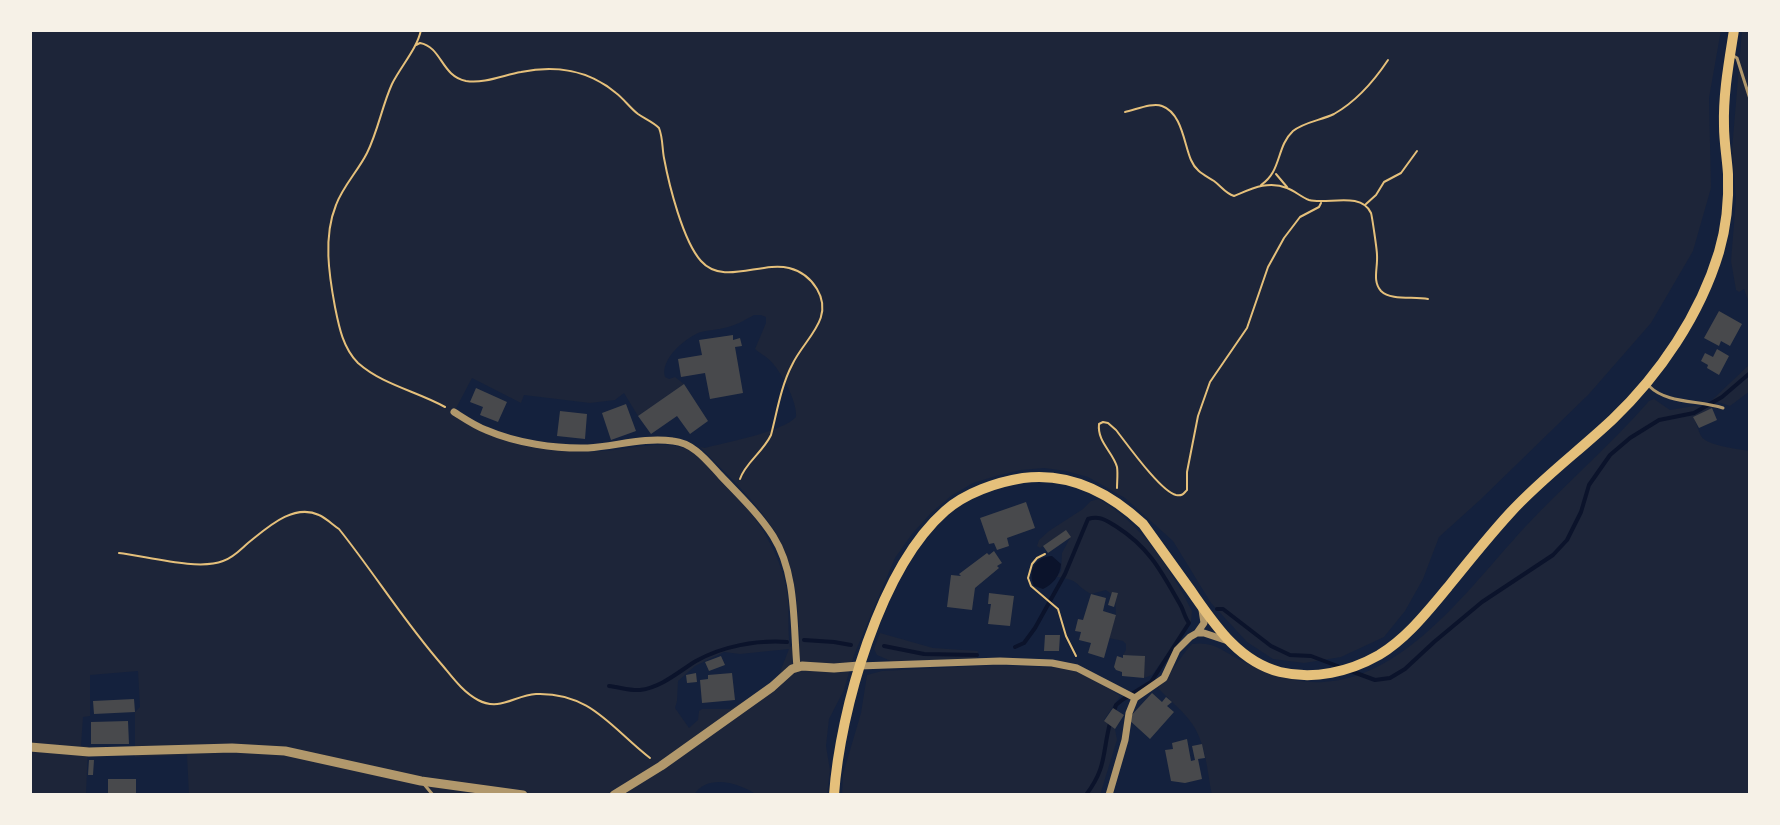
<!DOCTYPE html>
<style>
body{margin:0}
#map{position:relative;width:1780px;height:825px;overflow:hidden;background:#14213d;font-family:"Varela Round",sans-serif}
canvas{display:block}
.frame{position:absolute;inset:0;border:32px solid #f6f1e7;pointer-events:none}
</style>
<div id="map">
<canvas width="1780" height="825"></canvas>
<div class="frame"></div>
</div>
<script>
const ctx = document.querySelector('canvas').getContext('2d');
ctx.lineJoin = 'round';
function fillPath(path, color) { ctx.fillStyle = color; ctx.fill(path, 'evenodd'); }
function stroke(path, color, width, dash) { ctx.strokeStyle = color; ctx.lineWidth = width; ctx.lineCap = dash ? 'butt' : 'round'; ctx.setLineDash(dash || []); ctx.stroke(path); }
const green = new Path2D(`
 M30,30H1721L1709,98L1711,188L1693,251L1651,323L1589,394L1480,500L1439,537L1423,579L1405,611L1384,637L1341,657L1304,663L1273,659L1247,642L1211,603L1173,541L1125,498L1088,477L1066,471L1044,468L1021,470L996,476L973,483L951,496L931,513L912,534L895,558L854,655L844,690L829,719L826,746L830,770L827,795H757C740,783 707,773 694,795H189L187,755L135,757V712L140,707L138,671L90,675V716L83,717L81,746H88L86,794L140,795H30ZM754,315H761L766,317V323L755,349C758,352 762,354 766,357C779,366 798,402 796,417C782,432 727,442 705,448L700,447C729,477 769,512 785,552C796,580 798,612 800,643L790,647C787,629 790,609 787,591C778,537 734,487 693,452C665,437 632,450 602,451C567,453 529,450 497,438C481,432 468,423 453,414L472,378L521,403L524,395L590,403L615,400L624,393L638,416L684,384L675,377L669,379L665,377C660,360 683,340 698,333C706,330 716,330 724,328C735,326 745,320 754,315ZM789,649L780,672L772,683L758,693L730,709H702L699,711L698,720L689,728L675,708L677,701L678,681L695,666L724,652L740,654Z
 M1742,30H1750V306L1744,289L1739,292L1736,290L1731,261L1736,198L1732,150Z
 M1750,364V391L1730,406L1712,400Z
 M1654,399L1670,410L1694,406L1712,408L1694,417C1696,423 1698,430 1701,436C1707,446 1738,449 1750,451V795H1212C1207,771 1206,741 1190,721C1181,709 1168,699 1158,688C1171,674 1179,658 1192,644C1215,641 1222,651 1242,661C1266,673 1295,684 1323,682C1407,678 1473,583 1525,527C1566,483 1611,445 1649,401Z
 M1099,499C1142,524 1170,568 1192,611L1191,622L1152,675L1144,678V656L1123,655L1126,650V644L1123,641L1109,638L1116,615L1115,597L1106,590L1091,594C1074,585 1081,580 1057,577L1061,571L1062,553L1070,538L1066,531L1040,548L1037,546L1039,540L1049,531L1083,509L1091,501Z
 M880,633L933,648L978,651L977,658L893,662L877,655L874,649Z
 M995,665L1066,668L1099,681L1120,696L1104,720L1115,729L1117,740L1100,795H842L843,774L861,713L867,675L882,671Z`);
const water = new Path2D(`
 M1052,556L1061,564C1060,576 1053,584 1043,589L1034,586C1027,571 1035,557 1052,556Z`);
const stream = new Path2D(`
 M1217,609H1223L1271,646L1290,655L1311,656L1340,667
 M804,640L834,642L851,645
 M884,646L924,654L977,655
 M1015,647L1024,643L1035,628L1065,574L1088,519C1100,515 1107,521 1117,527C1150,548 1162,573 1181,606C1184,612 1185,618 1189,623L1151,682L1122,700L1116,705L1114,711
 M1348,670L1375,680L1390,678L1405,669L1434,642L1482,602L1553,555L1567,540L1581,512L1589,485L1610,455L1630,438L1659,420L1694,413L1722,397L1750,373
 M609,686C619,687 631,691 640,690C662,687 678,672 696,661C723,646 756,640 787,642
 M1086,795C1107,767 1102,754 1110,723`);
const building = new Path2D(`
 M1719,311L1742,324L1730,346L1721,341L1719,346L1704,338Z
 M733,335V340L740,338L742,346L735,347L743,393L710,399L705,373L681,377L678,359L702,355L699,340Z
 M1717,349L1729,356L1719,375L1707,368L1708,365L1701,361L1705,353L1713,357Z
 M684,384L708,421L690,434L677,416L651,434L638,416Z
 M476,388L507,402L498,422L480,415L483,407L470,402Z
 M626,404L636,431L611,440L602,413Z
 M1712,408L1717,420L1699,428L1693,417Z
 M560,411L587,414L585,439L557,436Z
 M1026,502L1035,528L1007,538L1009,546L997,550L994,543L989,544L980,518Z
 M1066,530L1071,537L1048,553L1043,546Z
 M994,551L1002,563L997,566L999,568L975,588L972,610L947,607L951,575L961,576L959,574L987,553L989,555Z
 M1112,592L1118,593L1114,607L1108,605Z
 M989,593L1014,596L1010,626L988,624L991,604H988Z
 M1091,594L1106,598L1103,611L1116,615L1104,658L1088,653L1091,643L1079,640L1081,632L1075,631L1078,619L1083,620Z
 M1045,635H1060L1059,651H1044Z
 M1123,655L1145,656L1144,678L1122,676V672L1116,670L1114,667L1117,656L1123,658Z
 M721,656L725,665L709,671L705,662Z
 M696,673L697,682L687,683L686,675Z
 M732,673L735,700L702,703L700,680L708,679V675Z
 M1152,693L1162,702L1166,697L1172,702L1167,706L1174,712L1150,739L1128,719Z
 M134,699L135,712L94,714L93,701Z
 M1113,708L1124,715L1115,729L1104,721Z
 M128,721L129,744H91V722Z
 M1187,739L1191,761L1195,760L1192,746L1202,744L1205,758L1198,759L1202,779L1185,783L1171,781L1165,750L1173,749L1172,743Z
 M89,760H94L93,775H88Z
 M108,779H136V795L108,794Z`);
const path = new Path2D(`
 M421,30C417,49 401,66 392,84C382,106 378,131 367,153C358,171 343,186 336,205C323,237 329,275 335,307C339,327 343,348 358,363C383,385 416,391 445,407
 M416,45L420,43C442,47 441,76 466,81C484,84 504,75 521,72C555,65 589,70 616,93C624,99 630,108 638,114C645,119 653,122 659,128C663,138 662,148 664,158C669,185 683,241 701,261C723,286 761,261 789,268C801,271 811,279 817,289C835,319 804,339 792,365C781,386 777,412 771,435C763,452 745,463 740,479
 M1125,112C1135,110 1153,102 1162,106C1182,113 1184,144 1191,160C1196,172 1205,175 1214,181C1222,187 1225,193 1234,196C1251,189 1268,180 1287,188C1295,191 1301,197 1309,200C1327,205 1361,191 1371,213C1372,216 1377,250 1377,255C1378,268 1372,281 1381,291C1391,301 1414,296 1428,299
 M1276,174L1287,187
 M1261,185C1282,171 1276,147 1293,131C1304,122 1322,120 1334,114C1357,101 1374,81 1388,60
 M1366,204L1376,195L1384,182L1401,173L1417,151
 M1117,488C1117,482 1118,473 1117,467C1113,452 1097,442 1099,424L1103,422L1108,423L1116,430C1127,444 1161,492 1176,495C1183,496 1183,494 1187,490V472L1198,416L1210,382L1247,328L1268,267L1284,238L1300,217L1319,207L1321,203
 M119,553C146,556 198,571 223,561C233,558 240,550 248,543C267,528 293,503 319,515C326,518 333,525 339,529C375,574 405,623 443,666C453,678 463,692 478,700C500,712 515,695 536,694C591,692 612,729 650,758
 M1045,554L1037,558L1032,564L1028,578L1031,586L1058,609L1066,636L1076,656`);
const service = new Path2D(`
 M1732,55L1737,58L1750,99
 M1649,386C1667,404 1698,400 1723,408
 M423,783L433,795`);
const minor = new Path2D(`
 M454,412C465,419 475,426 486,430C516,443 555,449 588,448C617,446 644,437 673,441C694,443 707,461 721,476C739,495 759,514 773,536C797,574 793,624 797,667
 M1197,633L1204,623L1202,610
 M859,666L1000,661L1052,663L1077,668L1135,698
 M1109,795L1125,740L1129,713L1135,698L1164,678L1177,650L1190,637L1197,633H1204L1228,641`);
const tertiary = new Path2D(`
 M30,747L89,752L232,748L285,751L421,781L523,795
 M614,795L661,766L772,687L792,669L802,666L834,668L859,666`);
const secondary = new Path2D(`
 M834,795C840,710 880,568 945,511C965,493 997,482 1023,478C1069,472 1110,493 1143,524C1158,545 1174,567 1189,588C1213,622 1237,661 1280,672C1314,680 1349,672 1379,655C1407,638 1427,612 1448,587C1468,562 1488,537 1510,513C1541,479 1579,451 1613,419C1660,374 1700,315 1719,252C1726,228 1729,200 1728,174C1727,158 1724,142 1724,126C1723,94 1729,62 1734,30`);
fillPath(green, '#1d2539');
fillPath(water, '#0b132b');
stroke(stream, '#0b132b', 4);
fillPath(building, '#48494c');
stroke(path, '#e5c07b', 2);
stroke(service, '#b1986c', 3);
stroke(minor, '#b1986c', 7);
stroke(tertiary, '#b1986c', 9);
stroke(secondary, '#e5c07b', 10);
</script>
